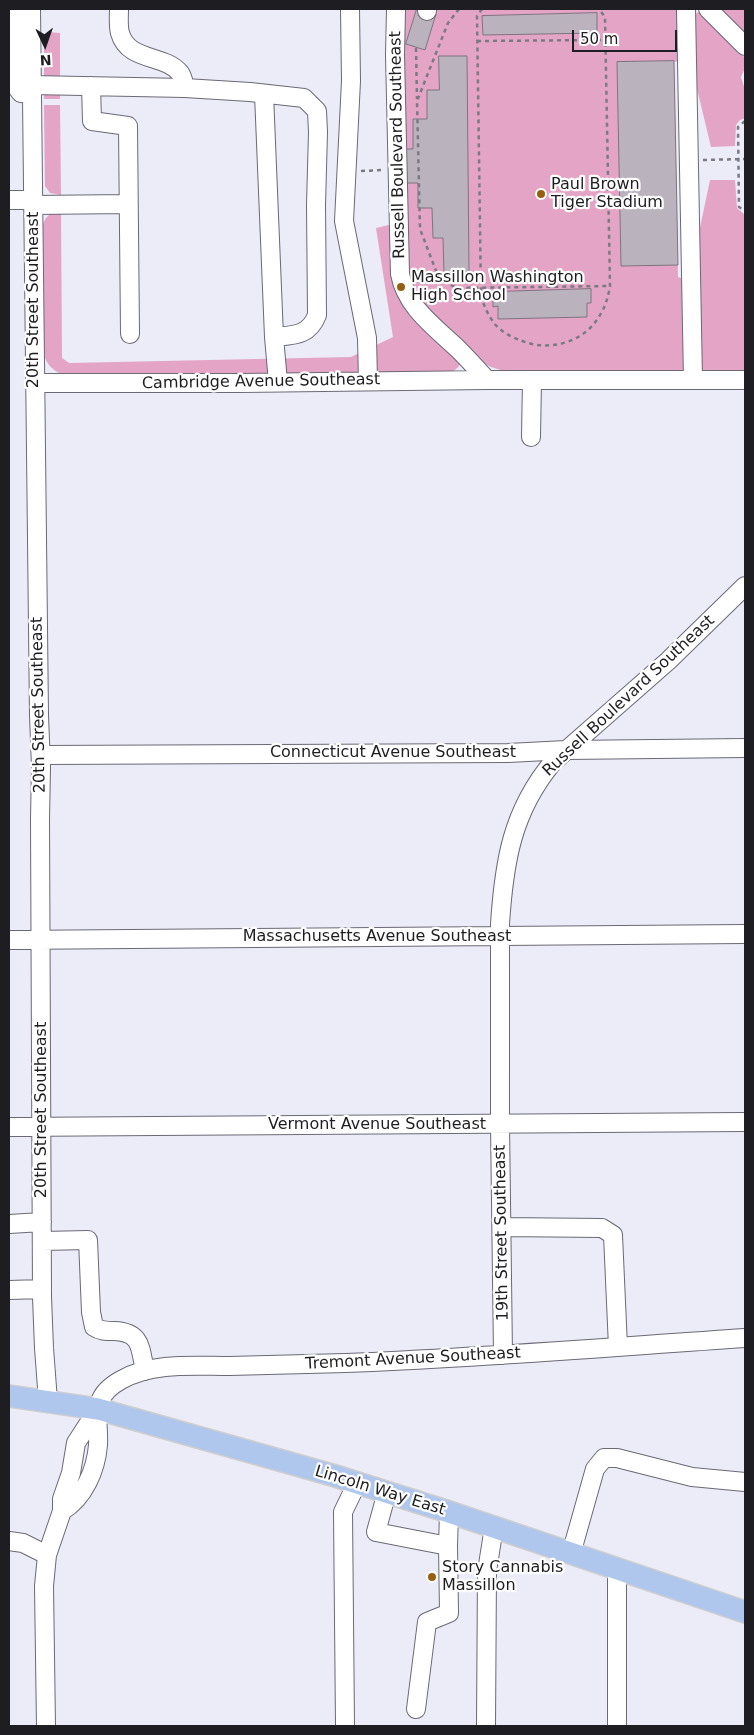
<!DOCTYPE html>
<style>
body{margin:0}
#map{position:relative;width:754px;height:1735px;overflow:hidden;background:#ecebf8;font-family:"DejaVu Sans",sans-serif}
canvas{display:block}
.frame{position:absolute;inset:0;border:10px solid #1e1e22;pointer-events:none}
.north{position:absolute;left:20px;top:20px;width:50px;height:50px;-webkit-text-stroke:4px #fff;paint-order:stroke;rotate:177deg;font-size:14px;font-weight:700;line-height:20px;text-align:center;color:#1e1e22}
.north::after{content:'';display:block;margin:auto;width:18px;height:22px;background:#1e1e22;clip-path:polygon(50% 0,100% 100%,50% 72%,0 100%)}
.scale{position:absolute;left:572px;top:30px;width:105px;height:22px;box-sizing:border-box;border:2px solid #1e1e22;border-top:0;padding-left:6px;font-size:15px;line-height:18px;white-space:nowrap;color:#1e1e22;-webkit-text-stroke:4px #fff;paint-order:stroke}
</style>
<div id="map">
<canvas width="754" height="1735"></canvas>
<div class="frame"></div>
<div class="north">N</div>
<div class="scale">50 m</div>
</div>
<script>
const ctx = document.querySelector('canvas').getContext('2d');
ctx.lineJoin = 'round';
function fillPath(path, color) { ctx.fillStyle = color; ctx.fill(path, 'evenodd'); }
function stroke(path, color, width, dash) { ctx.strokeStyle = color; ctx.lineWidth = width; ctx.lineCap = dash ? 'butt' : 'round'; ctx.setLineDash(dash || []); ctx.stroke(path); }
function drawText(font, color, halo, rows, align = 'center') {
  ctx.font = font + ' "DejaVu Sans",sans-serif'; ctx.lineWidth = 4.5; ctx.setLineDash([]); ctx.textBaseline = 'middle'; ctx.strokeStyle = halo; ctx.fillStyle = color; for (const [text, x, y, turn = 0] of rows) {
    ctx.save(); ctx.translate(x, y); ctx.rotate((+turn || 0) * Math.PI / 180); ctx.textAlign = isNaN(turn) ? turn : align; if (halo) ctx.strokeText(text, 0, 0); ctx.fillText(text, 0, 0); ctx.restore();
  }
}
const green = new Path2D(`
 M401,9H679V61L674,62L678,277L684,279V367L682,371L575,373L507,372L491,367L481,362L407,289Z
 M720,9H745V33Z
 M698,12L717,27L745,58V68L741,77L745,90V118L740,120L736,125L735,146L711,147L693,72V16Z
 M48,32L60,33V99H44V35Z
 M44,105H60L61,195L50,193L45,186Z
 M710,180H735L737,208L745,215V371H702L697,363L698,237Z
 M61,210L62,358L69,363L351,357L393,337L376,228L393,224L396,284L461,362C458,370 452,372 444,373L62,375C53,370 47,365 44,355L43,224C46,215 52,212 61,210Z`);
const building = new Path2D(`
 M417,9L436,14L425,50L406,44Z
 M597,13V33L483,35L482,16Z
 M439,56H467L469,272H444L443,238H433L432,208H418V183H405V149H413V119H427V90H439Z
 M674,61L678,265L621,266L617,62Z
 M591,289V303H587V317L498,319V306L493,307V292Z`);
const path = new Path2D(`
 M459,9L448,23L417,101L420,229L438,276L448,284L458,288L610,286
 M482,9L477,16L481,296C484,306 488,315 494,323C500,331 511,337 520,340C546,352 582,344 598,318C605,308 608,298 610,286L605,17L599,9
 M477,41L605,40
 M416,48L417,99
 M745,121L738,127L739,207L745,211
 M703,160L745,159
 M361,171L383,170`);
const minor = new Path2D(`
 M13,9L15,85L21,93L32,94
 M31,9L39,715L41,767L40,819L42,1297L44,1348L48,1401
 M119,9C119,16 118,26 120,33C128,62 165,54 180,73C183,77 184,84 185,88
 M350,9L351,81L344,221L367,338L368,381
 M396,9L395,55L400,274C406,307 435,327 458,349C468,359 478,370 487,380H745
 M686,9L693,380
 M708,9L745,46
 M427,11V9
 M32,85L185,88L250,92L304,98L317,111L318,132L316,205L317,315C309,336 294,335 274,337L278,382
 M91,86L92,121L128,126L130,334
 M264,94L274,337
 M9,200H33
 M33,205L128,204
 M35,383H241L487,380
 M531,437L532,380
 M41,755L508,753L566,750L745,748
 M9,940C254,939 500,935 745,934
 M9,1127L745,1122
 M9,1224L42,1222
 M502,1227L602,1228L613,1235L618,1347
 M42,1241L88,1240L91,1312L94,1327C100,1331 106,1331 114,1331C142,1332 140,1348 145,1371
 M9,1290L42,1289
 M503,1355L500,1124V924C504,862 512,811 553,762L668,661L745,586
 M387,1492L376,1532L448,1546L449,1613L427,1622L416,1709
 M62,1511C84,1498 96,1470 98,1445C99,1431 95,1415 100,1402C103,1392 112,1385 121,1380C152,1362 194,1366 229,1366C268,1365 307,1364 346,1363C479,1358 612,1347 745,1338
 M9,1541L23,1543L47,1555
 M448,1546L449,1512
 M571,1554L595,1469L604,1458H617L692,1477L745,1482
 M617,1569V1726
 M46,1726L44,1586L47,1555L62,1511V1499L71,1473L76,1443L98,1409
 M345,1726L343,1512L357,1483
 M486,1726L487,1571L494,1527`);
const major = new Path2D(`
 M9,1396L98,1409L332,1475L449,1512L745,1612`);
const markers = [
 [541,194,5,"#946113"],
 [401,287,5,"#946113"],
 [432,1577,5,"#946113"]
];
const streetNames = [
 ["Russell Boulevard Southeast",398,145,-91],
 ["20th Street Southeast",34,300,-90],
 ["Cambridge Avenue Southeast",261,382,-1],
 ["Russell Boulevard Southeast",629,696,-43],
 ["20th Street Southeast",39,705,-91],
 ["Connecticut Avenue Southeast",393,753],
 ["Massachusetts Avenue Southeast",377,937],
 ["20th Street Southeast",42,1110,-90],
 ["Vermont Avenue Southeast",377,1125],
 ["19th Street Southeast",502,1233,-91],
 ["Tremont Avenue Southeast",413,1359,-3],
 ["Lincoln Way East",380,1491,17]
];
const poiNames = [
 ["Paul Brown",551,185],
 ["Tiger Stadium",551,203],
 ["Massillon Washington",411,278],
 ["High School",411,296],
 ["Story Cannabis",442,1568],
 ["Massillon",442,1586]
];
fillPath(green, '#e3a4c6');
fillPath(building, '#bab2bd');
stroke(building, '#7d757f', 1);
stroke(minor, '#6a6975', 20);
stroke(major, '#cecece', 24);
stroke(path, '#7b7a82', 2.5, [4, 4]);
stroke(minor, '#fff', 18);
stroke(major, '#afc6ed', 21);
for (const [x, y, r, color] of markers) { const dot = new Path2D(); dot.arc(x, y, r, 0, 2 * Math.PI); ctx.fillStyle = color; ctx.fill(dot); stroke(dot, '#fff', 2); }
drawText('16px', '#1e1e22', '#fff', streetNames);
drawText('16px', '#1e1e22', '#fff', poiNames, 'left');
</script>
